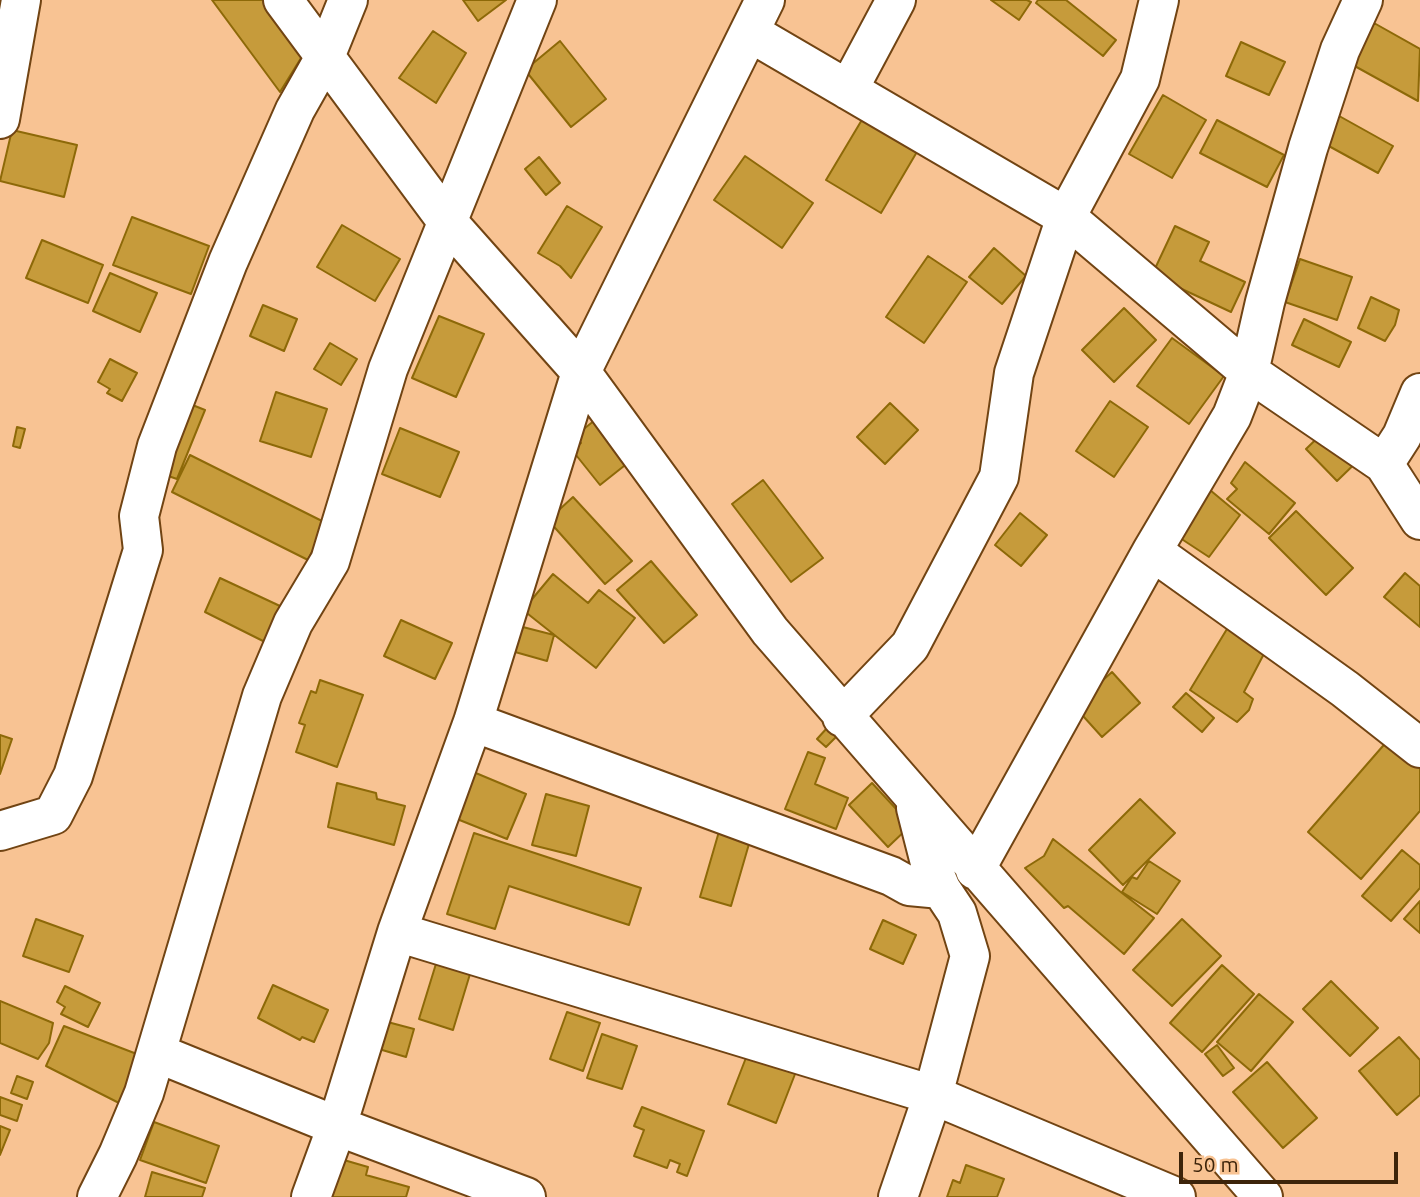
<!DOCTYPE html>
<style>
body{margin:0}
#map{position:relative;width:1420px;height:1197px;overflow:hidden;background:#f8c393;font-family:Ubuntu,sans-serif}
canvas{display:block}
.scale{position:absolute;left:1179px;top:1152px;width:219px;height:32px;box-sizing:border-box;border:4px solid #3d240a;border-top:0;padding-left:9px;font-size:21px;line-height:24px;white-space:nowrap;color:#3d240a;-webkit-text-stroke:5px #f8c393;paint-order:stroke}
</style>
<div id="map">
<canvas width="1420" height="1197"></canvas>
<div class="scale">50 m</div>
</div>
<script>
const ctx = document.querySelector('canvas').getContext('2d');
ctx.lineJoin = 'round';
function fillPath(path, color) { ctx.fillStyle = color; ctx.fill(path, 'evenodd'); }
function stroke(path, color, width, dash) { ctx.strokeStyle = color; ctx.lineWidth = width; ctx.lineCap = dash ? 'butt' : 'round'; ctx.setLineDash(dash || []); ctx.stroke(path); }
const building = new Path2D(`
 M212,0H267L306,50L280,92Z
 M463,0H506L478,21Z
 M991,0H1027L1031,2L1019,20Z
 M1038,0H1066L1116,40L1103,56L1036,3Z
 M1374,23L1420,49L1418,101L1351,64Z
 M433,31L466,53L436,103L399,78Z
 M560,41L606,99L571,127L525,70Z
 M1241,42L1285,62L1269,95L1226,76Z
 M1163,95L1206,120L1172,178L1129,154Z
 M1332,112L1393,146L1378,173L1316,139Z
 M866,113L921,145L881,213L826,180Z
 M1217,120L1284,155L1267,187L1200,153Z
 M12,130L77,145L64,197L0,181Z
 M745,156L813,203L782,248L714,200Z
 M539,157L560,183L546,195L525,169Z
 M567,206L602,227L571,278L560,266L538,253Z
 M132,217L209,246L191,294L113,265Z
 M342,225L400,259L375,301L317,267Z
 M1175,226L1209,242L1200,261L1245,282L1231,312L1152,275Z
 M42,240L103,265L88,303L26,278Z
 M994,248L1026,276L1002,304L969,277Z
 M928,256L967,282L924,343L886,317Z
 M1300,259L1352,277L1337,320L1285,302Z
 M110,273L157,293L140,332L93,311Z
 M1371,297L1399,310L1395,325L1385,341L1358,328Z
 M263,305L297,319L284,351L250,336Z
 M1124,308L1156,340L1114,382L1082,350Z
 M439,316L484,334L456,397L412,378Z
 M1304,319L1351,342L1339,367L1292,345Z
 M1172,338L1224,376L1189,424L1137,386Z
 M330,343L357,359L341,385L314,369Z
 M110,359L137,373L122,401L107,393L110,389L98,382Z
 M276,392L327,409L311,457L260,441Z
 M180,400L205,410L177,479L151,470Z
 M1110,401L1148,427L1114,477L1076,451Z
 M890,403L918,430L885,464L857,437Z
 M1339,417L1370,449L1337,481L1306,449Z
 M595,420L629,462L600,485L572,450L581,443L575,436Z
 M17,427L25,429L20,448L13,446Z
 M400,428L459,452L440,497L382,474Z
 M190,455L326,523L308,560L172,492Z
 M1245,462L1295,503L1269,534L1227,499L1237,489L1231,483Z
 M763,480L823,558L791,582L732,504Z
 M1210,490L1240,515L1209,557L1177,536Z
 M573,497L632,561L605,584L548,520Z
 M1296,511L1353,568L1326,595L1269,538Z
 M1020,513L1047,535L1021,566L995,545Z
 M651,561L697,615L664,643L617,590Z
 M1405,573L1420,586V627L1384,597Z
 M553,574L588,603L599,590L635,618L596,668L523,610Z
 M220,578L280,606L269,644L205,612Z
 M401,620L452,643L435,679L384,656Z
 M1230,624L1267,648L1244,692L1253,699L1249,710L1237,722L1190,690Z
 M515,625L554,635L547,661L508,650Z
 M1112,672L1140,703L1102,737L1074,706Z
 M320,680L363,695L337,767L296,752L305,725L299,723L311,691L316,693Z
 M1186,693L1214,718L1202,732L1173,707Z
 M827,728L836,737L826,747L817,739Z
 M0,735L12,739L0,774Z
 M1389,739L1420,766V811L1361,879L1308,832Z
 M808,752L825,758L815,784L848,798L836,829L785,809Z
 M471,771L526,794L507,839L452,817Z
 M337,783L376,793L377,799L405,806L394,845L328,827Z
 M872,783L911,825L888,847L849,805Z
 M546,794L589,806L576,856L532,845Z
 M1140,799L1175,833L1123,885L1089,850Z
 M720,828L751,837L731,906L700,897Z
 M474,833L641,888L629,925L509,886L495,929L447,914Z
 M1053,839L1154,918L1124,954L1068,906L1064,908L1025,868L1044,856Z
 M1402,850L1420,865V888L1391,921L1362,896Z
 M1149,861L1180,881L1157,914L1122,892L1132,877L1137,879Z
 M1420,901V933L1404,919Z
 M36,919L83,936L69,972L23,956Z
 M1182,919L1221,956L1172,1006L1133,970Z
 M883,920L916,935L903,964L870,949Z
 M443,941L477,951L453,1030L419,1019Z
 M1222,965L1254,994L1202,1052L1170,1023Z
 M1331,981L1378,1028L1350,1056L1303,1009Z
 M273,985L328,1010L314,1042L302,1037L300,1040L258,1018Z
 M65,986L100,1003L88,1027L61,1014L65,1007L57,1002Z
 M1259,994L1293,1022L1251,1071L1217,1042Z
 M0,1001L53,1023L49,1043L38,1059L0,1043Z
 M567,1012L600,1023L583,1071L550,1059Z
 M380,1020L414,1029L406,1057L372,1047Z
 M64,1026L142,1056L121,1104L46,1066Z
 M602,1034L637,1046L622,1089L587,1078Z
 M1399,1037L1420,1060V1095L1397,1115L1359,1071Z
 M1217,1045L1234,1068L1223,1076L1205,1054Z
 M749,1050L797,1069L776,1123L728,1104Z
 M1267,1062L1317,1118L1283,1148L1233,1092Z
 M17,1076L33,1082L27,1099L11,1093Z
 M0,1097L22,1105L17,1121L0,1115Z
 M642,1107L704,1131L687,1176L677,1172L680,1164L670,1160L667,1168L634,1156L644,1130L634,1126Z
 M154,1122L219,1146L206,1183L140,1160Z
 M0,1126L10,1130L0,1155Z
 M337,1158L368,1167L366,1175L409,1187L406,1197H325Z
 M966,1165L1004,1179L997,1197H947L953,1180L960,1183Z
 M152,1172L205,1188L202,1197H145Z`);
const minor = new Path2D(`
 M283,0L446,220L581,372L770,631L1263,1197
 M751,33L1066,217L1249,372L1384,464L1420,520
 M848,90L896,0
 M0,119L21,0
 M1384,464L1402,436L1420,393
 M1152,551L1345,689L1420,748
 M842,717L910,646L999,477L1014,373L1066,217L1140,79L1159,0
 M473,722L891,876L909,886L941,889
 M0,831L53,815L73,776L143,550L139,516L157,446L228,262L295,110L325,57L348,0
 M975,870L1152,551L1232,416L1249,372L1265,302L1308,148L1340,50L1363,0
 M397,932L933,1095L1176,1197
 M157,1053L337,1126L526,1197
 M97,1197L118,1155L144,1093L262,696L293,623L330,561L388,369L537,0
 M311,1197L337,1126L397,932L473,722L581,372L765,0
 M898,1197L933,1095L970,956L957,913L941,889L930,863L916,808`);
fillPath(building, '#c69b3b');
stroke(building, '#8d6908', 2);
stroke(minor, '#714413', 42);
stroke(minor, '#fff', 38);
</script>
